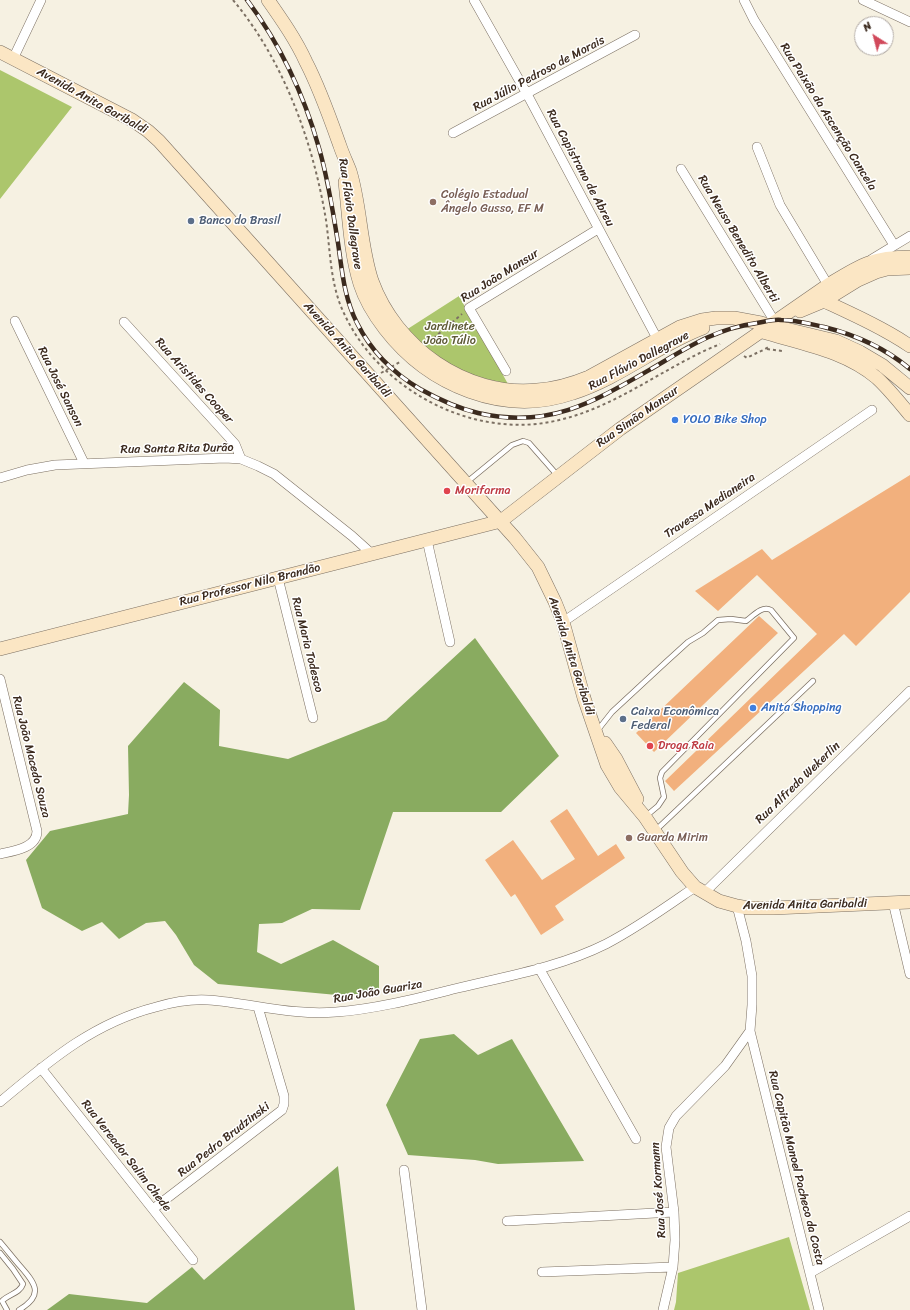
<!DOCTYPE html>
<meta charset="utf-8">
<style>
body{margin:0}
#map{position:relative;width:910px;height:1310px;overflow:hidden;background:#f6f1e2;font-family:Sriracha,sans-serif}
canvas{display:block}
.north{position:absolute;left:854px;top:16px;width:40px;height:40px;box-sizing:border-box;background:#fff;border:1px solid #b1aaa5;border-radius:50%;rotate:324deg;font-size:11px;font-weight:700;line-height:16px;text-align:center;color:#3b2a1e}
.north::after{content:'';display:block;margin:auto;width:14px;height:18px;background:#d1495b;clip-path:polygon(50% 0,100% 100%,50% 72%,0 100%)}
</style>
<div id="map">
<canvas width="910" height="1310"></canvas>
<div class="north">N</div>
</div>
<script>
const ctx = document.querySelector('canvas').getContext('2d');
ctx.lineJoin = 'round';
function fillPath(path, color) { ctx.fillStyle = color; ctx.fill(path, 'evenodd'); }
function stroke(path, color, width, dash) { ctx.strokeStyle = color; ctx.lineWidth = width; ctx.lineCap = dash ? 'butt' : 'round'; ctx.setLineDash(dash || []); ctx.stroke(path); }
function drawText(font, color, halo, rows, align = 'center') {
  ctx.font = font + ' Sriracha,sans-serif'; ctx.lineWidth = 3; ctx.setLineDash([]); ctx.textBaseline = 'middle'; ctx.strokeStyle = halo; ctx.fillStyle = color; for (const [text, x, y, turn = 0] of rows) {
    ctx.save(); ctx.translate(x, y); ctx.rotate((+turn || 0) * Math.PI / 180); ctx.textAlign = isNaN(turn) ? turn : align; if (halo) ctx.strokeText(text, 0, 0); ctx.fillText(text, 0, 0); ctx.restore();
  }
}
const green = new Path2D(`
 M0,70L72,107L0,199Z
 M459,296L508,384C483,379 457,372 436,356C426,348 416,339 406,330Z
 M789,1237L810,1310H674L676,1302L678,1273Z`);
const forest = new Path2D(`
 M475,638L559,756L501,812H393L360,910L312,909L282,923L259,924L257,952L281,964L333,940L379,966V993L337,995L218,984L194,965L176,935L165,921L146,923L119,939L102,922L82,931L42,908L26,860L50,831L128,814L129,795L128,746L184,682L220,710L219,746L288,759L386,720Z
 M454,1034L478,1055L512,1039L584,1161L498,1164L475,1160L408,1155L386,1105L420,1039Z
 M338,1166L355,1310H47L69,1294L147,1303L192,1267L204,1280Z`);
const building = new Path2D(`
 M910,475V592L856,646L844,634L674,791L665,781L817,634L757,575L718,611L695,591L762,549L772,560Z
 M759,616L778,633L654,752L636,733Z
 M567,809L598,856L616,844L625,858L555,906L564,920L541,935L515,894L511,897L485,860L513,840L542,880L575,859L550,821Z`);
const path = new Path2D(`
 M233,0C284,61 313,142 326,220C330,248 330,277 340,304C372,386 469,440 555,421C606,410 647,380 692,357C701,352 711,348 720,344
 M429,342L462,314
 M767,349L782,351
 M744,356L747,358C755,353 763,351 770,346
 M381,373L400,362`);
const lane = new Path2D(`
 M467,482L512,445L523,441L529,443L558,476
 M597,731L612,712L666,662L688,642L703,633L718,620L731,619L746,621C753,616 762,605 771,610L794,638L662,772L660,778L664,797L658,806L646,816
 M656,830L813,681
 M0,1242C7,1250 13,1258 20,1266C36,1284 44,1295 19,1310
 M0,1253L13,1269L23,1284C20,1293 10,1294 3,1300L2,1301L7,1310`);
const street = new Path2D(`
 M474,0L527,94L660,344
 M744,0L754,20L894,245
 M863,0L910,22
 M13,59L41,0
 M453,133L635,35
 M757,147L780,205L828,285
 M681,169L775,322
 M872,259L910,236
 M15,321L84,463
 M124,322L235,444L241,459
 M506,371L469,308L598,229
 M0,478L27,470L55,465L225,458L241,459L258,466L274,474L352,536L372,554
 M427,540L450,642
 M278,578L313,718
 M563,622L872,410
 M0,679L37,831C37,848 14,851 0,854
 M704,893L910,691
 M893,902L910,974
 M539,968L636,1139
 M750,1031L819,1310
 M41,1068L193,1260
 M0,1102C49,1061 93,1023 156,1007C173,1002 190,999 208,1000C251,1003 293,1016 336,1012C377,1009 418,998 458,988C508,976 560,967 606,944C637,928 666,907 695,887
 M404,1170L422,1310
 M153,1209L282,1110L284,1104V1096L258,1007
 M507,1221L674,1212
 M542,1272L673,1267
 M810,1273L910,1216
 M663,1310L673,1267L675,1240L674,1212L666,1147L669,1128L676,1116L725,1066L750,1031L752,1005V976L746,941L737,906`);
const secondary = new Path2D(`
 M268,0C282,20 296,40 306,62C320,89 330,118 340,146C343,155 347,163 350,171C361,207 360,245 372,281C396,347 465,397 537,390C555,389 572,384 589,377L680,327L702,320L716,318H734L761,323L836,341L860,352L882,365L910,388
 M0,52L132,120L148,131L159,141L515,538L538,567L555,602L563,622L584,698L607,765L620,787L645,817L682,872L695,887L719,901L737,906L748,908H773L910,902
 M345,182C349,216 350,252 360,284C365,300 375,316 385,329C429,386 504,417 573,393C620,378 658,345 703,328
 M824,301C854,315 883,328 910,346
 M800,311L824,301L858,280L876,272L887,269L910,268
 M763,332C803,344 845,351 877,378C889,389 900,403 910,415
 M0,649L501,521L620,429L828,285C859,266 871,257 910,257
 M605,743L616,759L637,799`);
const rail = new Path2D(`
 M247,0C280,44 304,95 319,148C328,179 333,211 338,243C342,270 344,298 357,323C371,351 393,373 420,389C438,399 457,408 478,413C548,429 592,403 651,369C687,348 714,329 757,323C764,322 773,319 781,320C795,320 810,324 824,327C856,335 884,347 910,369`);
const markers = [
 [433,202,4,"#8d6e63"],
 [191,221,4,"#5c6f8a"],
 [675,420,4,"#3f7fe0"],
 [447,491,4,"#e0444e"],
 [753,708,4,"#3f7fe0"],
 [623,719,4,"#5c6f8a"],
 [650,746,4,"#e0444e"],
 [629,838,4,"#8d6e63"]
];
const streetNames = [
 ["Rua Júlio Pedroso de Morais",539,74,-28],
 ["Avenida Anita Garibaldi",92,101,29],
 ["Rua Paixão da Ascenção Cancela",828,117,58],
 ["Rua Capistrano de Abreu",580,168,62],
 ["Rua Flávio Dallegrave",350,214,82],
 ["Rua Neuso Benedito Alberti",738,239,59],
 ["Rua João Mansur",500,276,-32],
 ["Avenida Anita Garibaldi",347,350,48],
 ["Rua Flávio Dallegrave",639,361,-28],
 ["Rua Aristides Cooper",194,381,48],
 ["Rua José Sanson",60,387,64],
 ["Rua Simão Mansur",638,417,-35],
 ["Rua Santa Rita Durão",177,449,-1],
 ["Travessa Medianeira",710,506,-34],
 ["Rua Professor Nilo Brandão",250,585,-14],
 ["Rua Maria Todesco",307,645,76],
 ["Avenida Anita Garibaldi",571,656,72],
 ["Rua João Macedo Souza",31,757,76],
 ["Rua Alfredo Wekerlin",798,783,-44],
 ["Avenida Anita Garibaldi",805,905,-1],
 ["Rua João Guariza",378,992,-10],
 ["Rua Pedro Brudzinski",224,1140,-38],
 ["Rua Vereador Salim Chede",126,1156,52],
 ["Rua Capitão Manoel Pacheco da Costa",796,1168,76],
 ["Rua José Kormann",659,1190,-94]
];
const educationNames = [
 ["Colégio Estadual",441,195],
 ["Ângelo Gusso, EF M",441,209],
 ["Guarda Mirim",637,838]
];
const serviceNames = [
 ["Banco do Brasil",199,221],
 ["Caixa Econômica",631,712],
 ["Federal",631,726]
];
const parkNames = [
 ["Jardinete",450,327],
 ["João Túlio",450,341]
];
const shopNames = [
 ["YOLO Bike Shop",683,420],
 ["Anita Shopping",761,708]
];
const healthNames = [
 ["Morifarma",455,491],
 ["Droga Raia",658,746]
];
fillPath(green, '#acc66c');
fillPath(forest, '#89ab60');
fillPath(building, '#f2b07d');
stroke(lane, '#7c7063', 6);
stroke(street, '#7c7063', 10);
stroke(secondary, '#7c7063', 14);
stroke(path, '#7c7063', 2, [3, 3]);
stroke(lane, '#fff', 4.5);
stroke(street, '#fff', 9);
stroke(secondary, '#fbe6c4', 13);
stroke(rail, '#3b2a1e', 4.5);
stroke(rail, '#fff', 3, [9]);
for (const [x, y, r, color] of markers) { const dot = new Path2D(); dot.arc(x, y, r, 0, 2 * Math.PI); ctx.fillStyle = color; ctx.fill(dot); stroke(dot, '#fff', 1.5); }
drawText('12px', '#3b2a1e', '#fff', streetNames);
drawText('12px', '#785e54', '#fff', educationNames, 'left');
drawText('12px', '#4e5e75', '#fff', serviceNames, 'left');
drawText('12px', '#5d5935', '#fff', parkNames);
drawText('12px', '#366cbe', '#fff', shopNames, 'left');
drawText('12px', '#be3a42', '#fff', healthNames, 'left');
</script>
